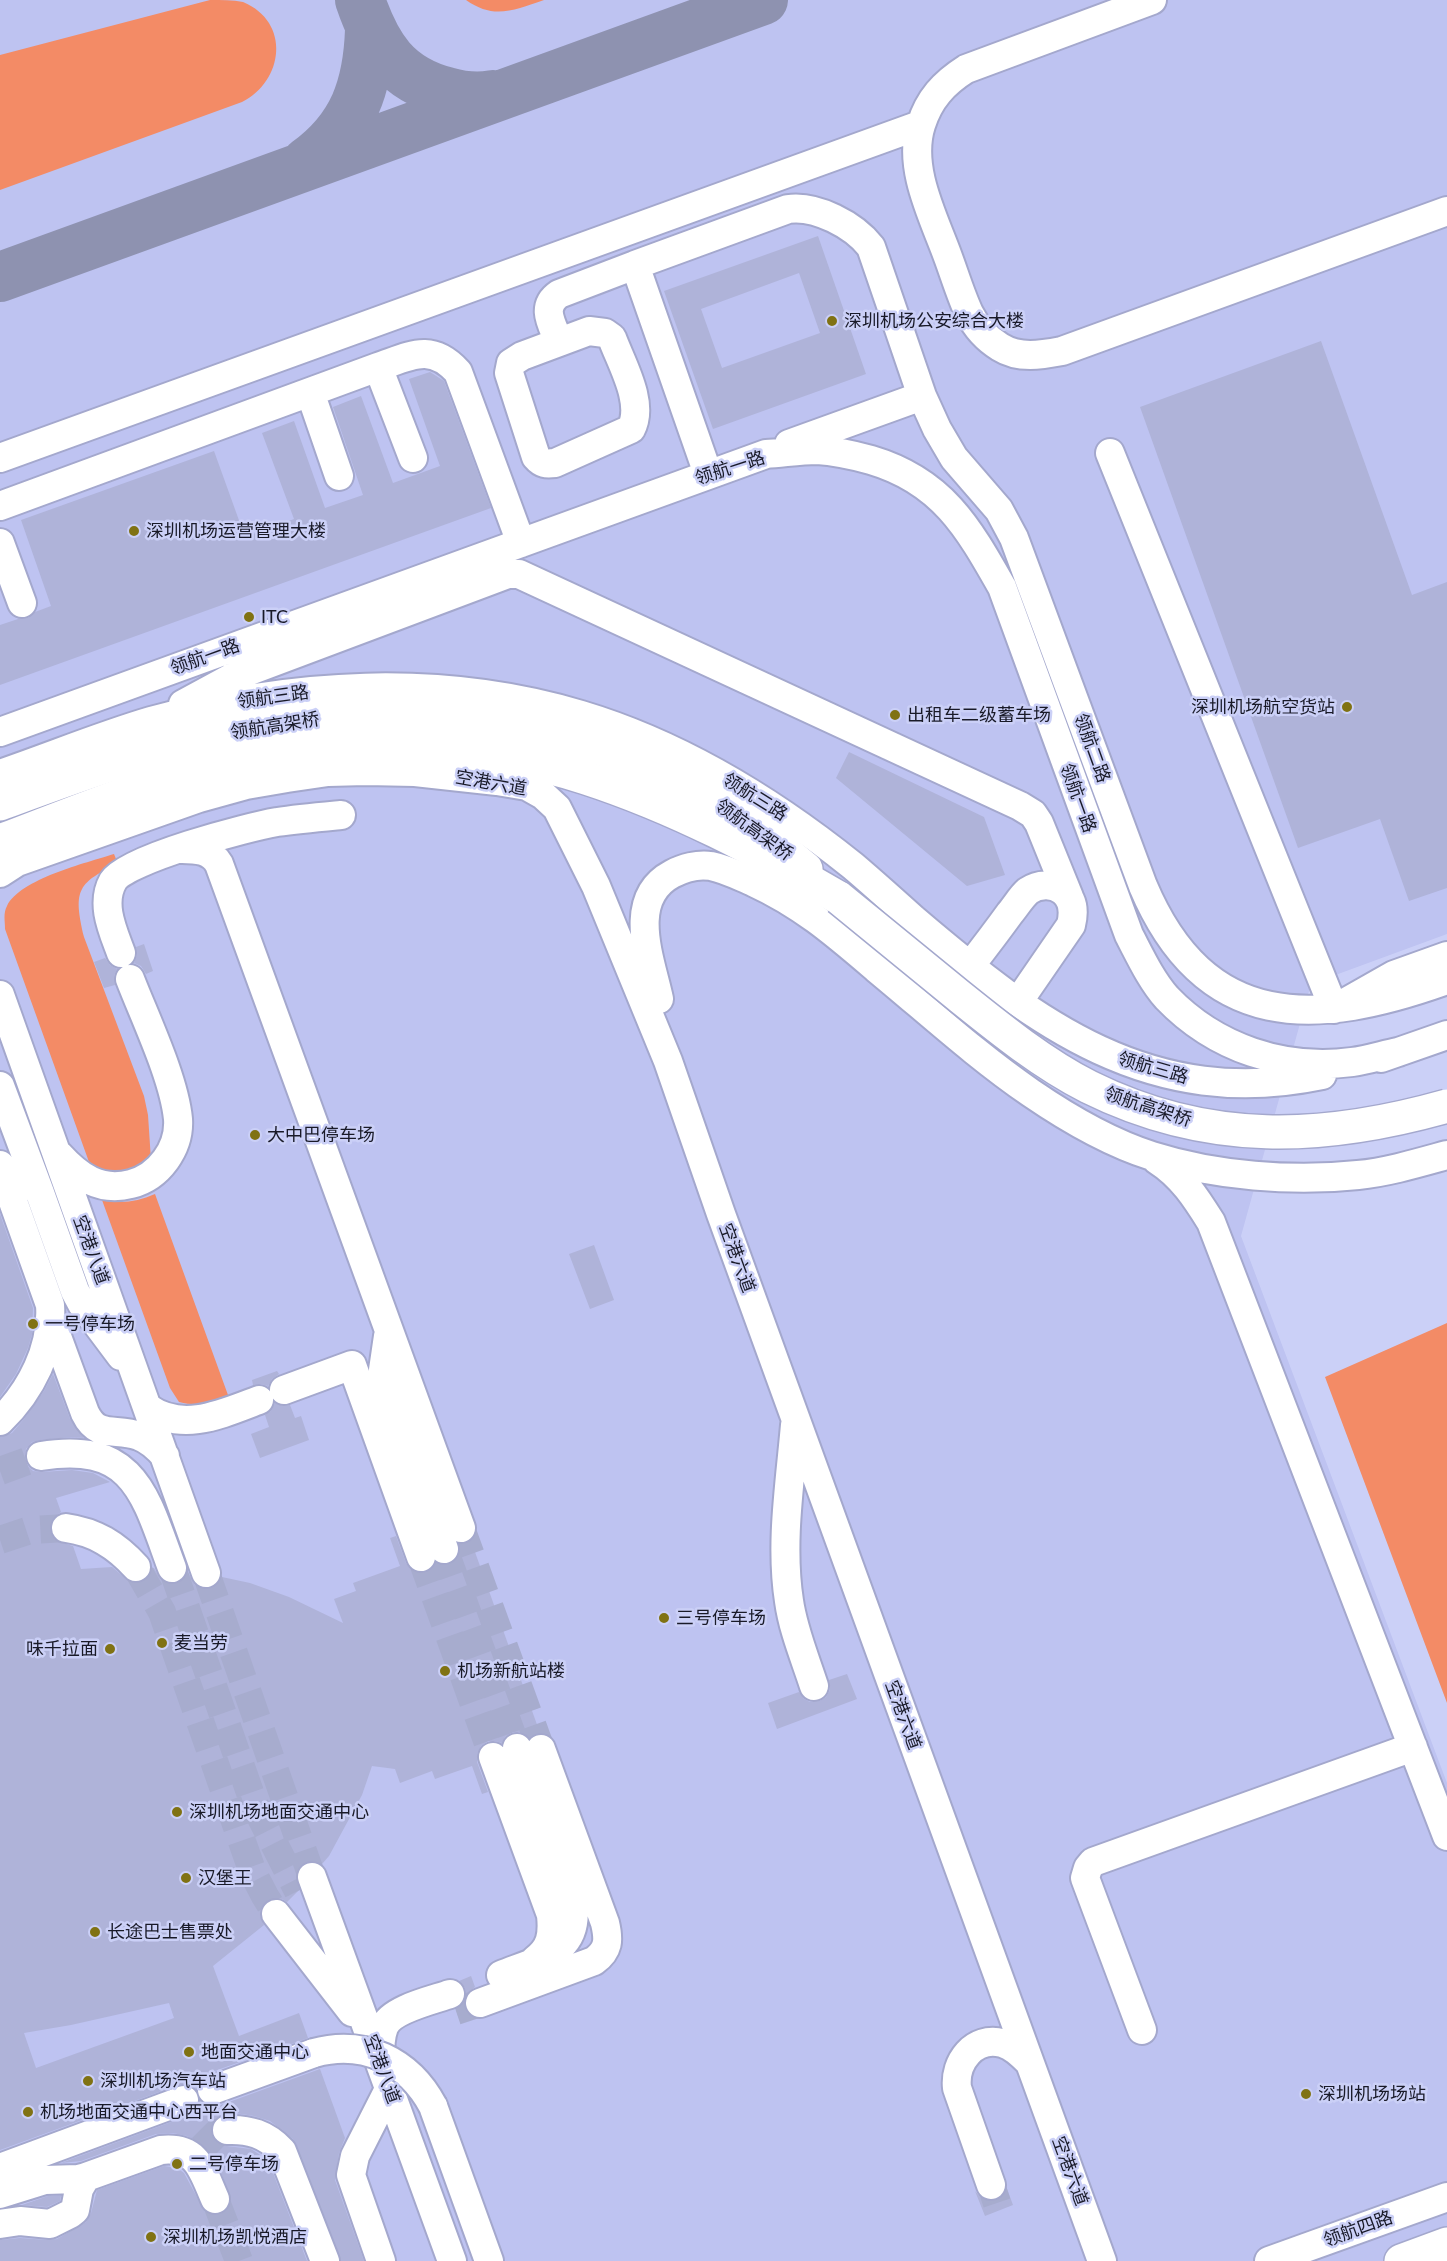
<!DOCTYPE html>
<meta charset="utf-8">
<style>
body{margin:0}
canvas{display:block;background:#cbd0f7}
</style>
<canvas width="1447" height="2261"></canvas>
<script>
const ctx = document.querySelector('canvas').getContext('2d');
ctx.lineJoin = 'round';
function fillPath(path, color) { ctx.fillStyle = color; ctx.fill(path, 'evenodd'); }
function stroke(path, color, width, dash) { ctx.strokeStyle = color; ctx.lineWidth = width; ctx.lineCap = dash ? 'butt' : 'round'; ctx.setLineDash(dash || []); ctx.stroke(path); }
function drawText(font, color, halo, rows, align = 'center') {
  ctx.font = font + ' Lato,"Noto Sans SC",sans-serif'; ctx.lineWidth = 5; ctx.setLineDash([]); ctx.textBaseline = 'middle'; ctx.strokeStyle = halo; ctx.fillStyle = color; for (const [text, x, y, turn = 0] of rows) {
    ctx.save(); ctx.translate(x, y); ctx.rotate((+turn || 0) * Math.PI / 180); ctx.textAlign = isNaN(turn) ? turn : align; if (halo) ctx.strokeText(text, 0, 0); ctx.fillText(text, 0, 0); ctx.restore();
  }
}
const built = new Path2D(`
 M0,0H1447V934L1311,984L1241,1236L1447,1783V2261H0Z`);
const green = new Path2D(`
 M210,0C221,0 233,0 243,2C291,22 284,81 242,102L0,190V55Z
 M466,0H544C514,10 494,20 466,0Z
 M114,854L118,864C75,883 74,893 84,937L144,1096L148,1115L151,1160C135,1178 106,1178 89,1162L5,929C5,921 3,913 7,906C20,879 86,863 114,854Z
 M155,1194L228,1395C209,1403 199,1407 179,1402L170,1388L102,1200C121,1204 137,1202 155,1194Z
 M1447,1323V1703L1325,1377Z`);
const taxiway = new Path2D(`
 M360,0C376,47 396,79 447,92C461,96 478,98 493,95
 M307,162C354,128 368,86 370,30
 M0,277L763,0`);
const building = new Path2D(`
 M818,236L866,374L713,429L664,291ZM799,273L820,333L722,368L701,309Z
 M1321,341L1412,595L1447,582V888L1409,901L1380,819L1298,848L1140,407Z
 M430,372L444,381L491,508L0,685V625L18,619L28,618L35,612L51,606L21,520L214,451L245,537L294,519L262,433L294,421L325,508L363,495L333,407L361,396L393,483L440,466L409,379Z
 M849,752L984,817L1005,875L967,886L836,778Z
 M144,944L153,971L146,974L141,966L134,963L137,955L136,947Z
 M105,958L110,965L117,969L114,976L115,985L104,988L94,962Z
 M0,1214L33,1308L32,1334L28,1348L16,1374L0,1397Z
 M594,1245L614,1300L590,1309L569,1254Z
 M277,1371L279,1374L272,1379L268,1386L261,1384L253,1385L252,1380Z
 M53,1374L70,1419L84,1438L71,1437L40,1440L32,1442L26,1449L25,1458L27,1465L33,1471L42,1472L72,1470L93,1473L110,1482L56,1498L61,1512L53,1518L50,1526V1533L56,1541L73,1546L81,1569L112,1567L131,1583H139L148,1578L152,1568H154L161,1580L170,1584L178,1583L184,1579L188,1572L195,1585L204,1589L212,1588L218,1584L222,1577L250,1583L289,1597L343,1623L334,1599L356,1591L353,1583L400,1566L390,1538L396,1536L406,1563L411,1570L419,1573L427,1572L436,1563L442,1565L450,1564L457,1559L460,1552V1544L471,1541L540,1733L529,1738L520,1732H512L505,1737L502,1743L495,1741H488L481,1746L477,1754V1762L488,1792L482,1794L472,1766L435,1779L432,1771L400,1783L395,1769L372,1766L362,1795L329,1856L322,1864L314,1861H307L300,1866L296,1875L299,1890L287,1902L282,1899L274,1898L265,1901L261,1907L260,1916L264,1925L213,1966L239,2036L299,2013L308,2038L206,2074L199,2080L196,2089L187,2084L178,2085L0,2150V1437L12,1433L24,1419L44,1391ZM169,2003L174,2018L36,2068L24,2033L71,2025Z
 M275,1403L282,1406L290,1405L295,1418L301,1416L309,1440L260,1458L251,1434L269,1427L265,1415L271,1411Z
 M847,1674L857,1699L777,1729L768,1703L799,1692L804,1699L810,1702L820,1701L826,1697L830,1690L829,1680Z
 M471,1976L475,1987L466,1995L465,1988L459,1981Z
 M464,2002L467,2013L458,2016L456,2009Z
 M320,2069L345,2138L339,2153L335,2180L364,2261H341L293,2139L270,2121L254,2116L235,2113L219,2116L213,2121L211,2130L213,2138L219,2145L251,2149L268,2160L307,2261H0V2240L20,2238L48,2240L57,2239L86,2222L91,2213L97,2190L164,2166L177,2168L184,2173L205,2212L212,2215L222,2214L228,2208L231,2200L221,2172L209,2150L199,2142L187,2136L173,2133L156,2134L81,2161L61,2163L190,2115L197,2110L200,2101L209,2106H218Z
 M1007,2189L1013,2205L985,2216L975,2191L981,2198L989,2201H996L1003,2196Z
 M48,2196H61L60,2201L47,2207L22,2205Z`);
const minorTunnel = new Path2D(`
 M0,1471L41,1456
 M461,1528L541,1749
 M0,1540L30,1530L66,1528
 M444,1549L517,1748
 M421,1557L493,1757
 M136,1567L162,1612L253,1873L265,1896L276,1914
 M172,1568L254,1804L298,1891
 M206,1573L312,1877
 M456,2011L480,2003
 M202,2148L217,2133L227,2130
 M991,2185L997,2203
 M215,2199L239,2261`);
const minor = new Path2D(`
 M1152,0L966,69C944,83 929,99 921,125C907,168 934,218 948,257C955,276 961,296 969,313C976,327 987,339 1000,347C1019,359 1041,355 1062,351L1447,211
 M589,331L605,333L612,338C621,363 645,403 631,429L555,463C546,464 542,464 536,457L509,373L511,363L522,356Z
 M559,342C552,324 540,307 559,294L635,265
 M378,367L413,458
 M310,392L339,476
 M789,444L922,396
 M1110,453L1334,1009L1394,975L1447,956
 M0,458L920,125
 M708,474L635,265L788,209C816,205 854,225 871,247L922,396L937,429L954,458L999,510L1014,538L1143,886C1205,1033 1316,1027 1447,980
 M0,506L378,367C410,356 431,342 458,372L521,543
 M0,543L22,603
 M183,704L231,678L508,574H519L1020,806L1033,814L1039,823L1069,897
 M0,732L766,454C783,453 800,450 817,450C836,451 853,455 871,460C942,481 968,527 1002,587L1129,935C1140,956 1151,980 1167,998C1215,1048 1284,1071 1352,1062C1368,1060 1383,1055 1398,1052
 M0,774C50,757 100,736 151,721C290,682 441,673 581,715C681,745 772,801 853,866C873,883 893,901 913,919C1036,1024 1151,1111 1322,1075
 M182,849C197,849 211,850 219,864L461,1528
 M0,873L17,862L199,798L246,785L287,778L328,772L366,771L415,772L497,781L527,786L543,795L557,808L596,886L668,1061L721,1214L1102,2261
 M121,953C113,931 100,904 113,881C126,859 248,827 277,822C298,819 320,817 341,815
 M970,966C984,948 997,931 1010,913C1016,906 1021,897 1028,891C1038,884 1053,883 1063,891C1074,900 1074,913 1071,925L1018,1002
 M0,995L206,1573
 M659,999C651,961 625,899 672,874C683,868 698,864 711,866C726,869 739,876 753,882C803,905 836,934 877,969C928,1011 977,1056 1031,1093C1066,1117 1111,1143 1152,1156C1215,1176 1293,1182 1358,1175C1388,1172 1418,1163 1447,1155
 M1381,1058L1447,1035
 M0,1086L40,1193
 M59,1155C79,1177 100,1192 131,1184C159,1177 180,1148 178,1119C174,1078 145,1018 130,979
 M1157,1160C1182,1176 1196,1198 1211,1222L1447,1836
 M0,1165L50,1305C53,1348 31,1391 0,1421
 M15,1183H31L40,1193L75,1291L82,1304L121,1356
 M51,1320L85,1413C98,1440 116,1427 139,1436C150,1440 158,1448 165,1456
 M388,1336L383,1370L384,1385L444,1549
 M284,1390L352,1365L421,1557
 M148,1408C183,1433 224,1413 259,1400
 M795,1425C790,1483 780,1543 789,1601C793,1630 805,1658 814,1686
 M41,1456C135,1441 145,1495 172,1568
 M66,1528C95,1532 116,1545 136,1567
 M493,1757L551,1915C553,1935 551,1948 535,1960
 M312,1877L452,2261
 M276,1914L352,2012
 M501,1975C541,1959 583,1952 572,1898L517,1748
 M480,2003L594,1961C609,1950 609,1940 605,1923L541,1749
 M1142,2030L1085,1878L1088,1868L1093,1862L1413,1747
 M380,2059C380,2049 380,2037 384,2027C391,2009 433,2000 450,1994
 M212,2090L314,2053
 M433,2106L489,2261
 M227,2130C249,2129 266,2134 282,2151L325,2261
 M0,2168L184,2100
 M991,2185L957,2088C954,2062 974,2036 1002,2043C1013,2046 1021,2054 1029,2062
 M0,2194L45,2180L78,2179L86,2177
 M0,2224L20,2221L50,2224L70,2214L75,2210L79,2189L86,2177L161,2150C198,2146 202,2170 215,2199
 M381,2261L351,2175L355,2156L389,2089
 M1269,2261L1447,2197`);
const major = new Path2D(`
 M0,804C79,775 159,745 242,730C397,700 569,716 708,797C743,817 775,843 806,869`);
const highway = new Path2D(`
 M0,841C87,808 175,770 267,755C365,738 492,747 586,778C675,807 759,851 839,898
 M1401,2261L1447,2244`);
const minorBridge = new Path2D(`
 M314,2053C364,2039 409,2061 433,2106`);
const highwayBridge = new Path2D(`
 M839,898C879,931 919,963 959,996C1000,1029 1042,1063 1089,1087C1208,1146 1323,1141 1447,1106`);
const markers = [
 [832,321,6,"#807213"],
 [134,531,6,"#807213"],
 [249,617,6,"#807213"],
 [1347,707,6,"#807213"],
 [895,715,6,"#807213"],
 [255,1135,6,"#807213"],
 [33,1324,6,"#807213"],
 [664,1618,6,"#807213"],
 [162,1643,6,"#807213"],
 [110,1649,6,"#807213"],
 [445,1671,6,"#807213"],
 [177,1812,6,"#807213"],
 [186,1878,6,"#807213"],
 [95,1932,6,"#807213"],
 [189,2052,6,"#807213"],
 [88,2081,6,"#807213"],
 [1306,2094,6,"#807213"],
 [28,2112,6,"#807213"],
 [177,2164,6,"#807213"],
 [151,2237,6,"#807213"]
];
const poiNames = [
 ["深圳机场公安综合大楼",844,321],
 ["深圳机场运营管理大楼",146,531],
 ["ITC",261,617],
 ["深圳机场航空货站",1335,707,"right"],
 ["出租车二级蓄车场",907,715],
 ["大中巴停车场",267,1135],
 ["一号停车场",45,1324],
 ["三号停车场",676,1618],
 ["麦当劳",174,1643],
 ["味千拉面",98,1649,"right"],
 ["机场新航站楼",457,1671],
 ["深圳机场地面交通中心",189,1812],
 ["汉堡王",198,1878],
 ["长途巴士售票处",107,1932],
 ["地面交通中心",201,2052],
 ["深圳机场汽车站",100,2081],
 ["深圳机场场站",1318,2094],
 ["机场地面交通中心西平台",40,2112],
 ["二号停车场",189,2164],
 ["深圳机场凯悦酒店",163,2237]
];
const streetNames = [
 ["领航一路",730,468,-18],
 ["领航一路",205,657,-20],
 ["领航三路",273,697,-8],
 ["领航高架桥",275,726,-9],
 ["领航二路",1092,748,70],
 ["空港六道",491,783,10],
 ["领航三路",755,797,32],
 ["领航一路",1078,798,70],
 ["领航高架桥",754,830,36],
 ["领航三路",1153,1068,16],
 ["领航高架桥",1148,1107,18],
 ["空港八道",91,1250,70],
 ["空港六道",737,1258,70],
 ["空港六道",903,1715,70],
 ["空港八道",382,2069,70],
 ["空港六道",1070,2171,70],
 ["领航四路",1358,2229,-20]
];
fillPath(built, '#bec3f1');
fillPath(green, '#f38b66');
stroke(taxiway, '#8e92b0', 50);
fillPath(building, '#afb3d9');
stroke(minorTunnel, '#a7acce', 28, [28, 14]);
stroke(minor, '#a4a8cd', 32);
stroke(major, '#a4a8cd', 36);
stroke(highway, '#a4a8cd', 36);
stroke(minor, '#fff', 28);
stroke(major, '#fff', 33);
stroke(highway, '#fff', 33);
stroke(minorBridge, '#a4a8cd', 32, []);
stroke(highwayBridge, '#a4a8cd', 36, []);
stroke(minorBridge, '#fff', 28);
stroke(highwayBridge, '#fff', 33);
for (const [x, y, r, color] of markers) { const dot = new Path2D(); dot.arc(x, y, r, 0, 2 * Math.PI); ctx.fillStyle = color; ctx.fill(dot); stroke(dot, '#cbd0f7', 2); }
drawText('18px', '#191a28', '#cbd0f7', poiNames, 'left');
drawText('18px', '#191a28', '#cbd0f7', streetNames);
</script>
